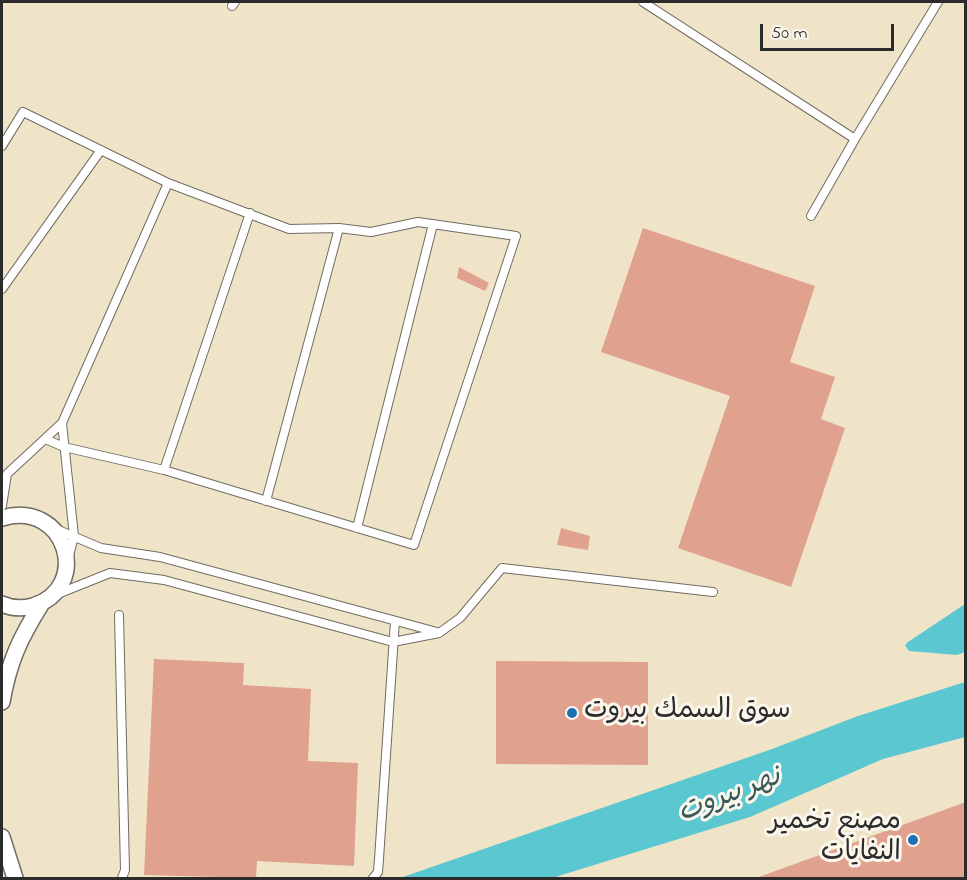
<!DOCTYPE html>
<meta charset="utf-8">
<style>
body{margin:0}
#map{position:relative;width:967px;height:880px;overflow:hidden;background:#efe4c7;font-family:"Indie Flower",sans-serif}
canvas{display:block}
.frame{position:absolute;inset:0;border:3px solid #2b2b2b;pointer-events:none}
.scale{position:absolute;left:760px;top:24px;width:134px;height:27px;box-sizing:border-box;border:3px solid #2b2b2b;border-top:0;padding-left:8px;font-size:18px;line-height:21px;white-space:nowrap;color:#2b2b2b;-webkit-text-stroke:4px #fbf7ec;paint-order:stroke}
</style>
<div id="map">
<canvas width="967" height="880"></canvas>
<div class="frame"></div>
<div class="scale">50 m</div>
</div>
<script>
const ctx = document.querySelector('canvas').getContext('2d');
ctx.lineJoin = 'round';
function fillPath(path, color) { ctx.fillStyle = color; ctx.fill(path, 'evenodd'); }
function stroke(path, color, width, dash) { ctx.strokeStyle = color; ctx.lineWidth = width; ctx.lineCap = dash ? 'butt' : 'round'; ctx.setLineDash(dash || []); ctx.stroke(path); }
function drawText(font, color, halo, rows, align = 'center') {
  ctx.font = font + ' "Indie Flower","Playpen Sans Arabic",sans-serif'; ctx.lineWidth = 6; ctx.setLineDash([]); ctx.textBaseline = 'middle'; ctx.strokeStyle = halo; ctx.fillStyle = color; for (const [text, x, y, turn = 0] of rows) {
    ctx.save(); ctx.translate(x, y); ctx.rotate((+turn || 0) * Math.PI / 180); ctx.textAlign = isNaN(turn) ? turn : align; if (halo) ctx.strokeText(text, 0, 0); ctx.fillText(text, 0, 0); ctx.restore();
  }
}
const water = new Path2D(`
 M965,604V652L957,655L909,651L905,645L908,642Z
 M965,682V737L883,759L750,817L552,878H400L772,749L858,716Z`);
const building = new Path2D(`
 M643,228L815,286L790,362L835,377L821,419L845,428L791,587L678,548L730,396L601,352Z
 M459,267L489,283L485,291L457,278Z
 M561,528L590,536L588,550L557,545Z
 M154,659L244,663L243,685L311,689L308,761L358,763L354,866L257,861L256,878L144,875Z
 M496,661L648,662V765L496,764Z
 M966,802V878H756Z`);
const lane = new Path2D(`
 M643,2L855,139L811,216
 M232,6L235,2
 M855,139L938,2
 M2,146L23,112L168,183L62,423L7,474L2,506
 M2,289L101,150
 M62,423L74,536L69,556
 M45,439L64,447L164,470L414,545L516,236L418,222L371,232L339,228L289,229L168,183
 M164,470L250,213
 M266,501L339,228
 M357,528L433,224
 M56,529L101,548L160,557L437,632
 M55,595L110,573L164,580L393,642L439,633L460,618L502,568L713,592
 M119,615L125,870L122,878
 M373,878L378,872L379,859L395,621`);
const street = new Path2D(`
 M2,518C67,499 92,588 33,606C22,609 11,608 2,604
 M2,702C9,661 20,638 42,603
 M2,837L15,878`);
const markers = [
 [572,713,6,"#1f6fb2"],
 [913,840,6,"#1f6fb2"]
];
const poiNames = [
 ["سوق السمك بيروت",584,713],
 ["مصنع تخمير",901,824,"right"],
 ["النفايات",901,855,"right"]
];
const waterNames = [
 ["نهر بيروت",730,797,-21]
];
fillPath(water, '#5ac7d1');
fillPath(building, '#e1a18f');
stroke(lane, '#706c62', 10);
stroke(street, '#706c62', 18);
stroke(lane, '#fff', 8);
stroke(street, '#fff', 15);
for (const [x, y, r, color] of markers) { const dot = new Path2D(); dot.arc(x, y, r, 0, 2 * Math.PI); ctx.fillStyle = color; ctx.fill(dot); stroke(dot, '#fbf7ec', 2); }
drawText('27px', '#2b2b2b', '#fbf7ec', poiNames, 'left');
drawText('italic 28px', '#395a5d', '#fbf7ec', waterNames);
</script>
